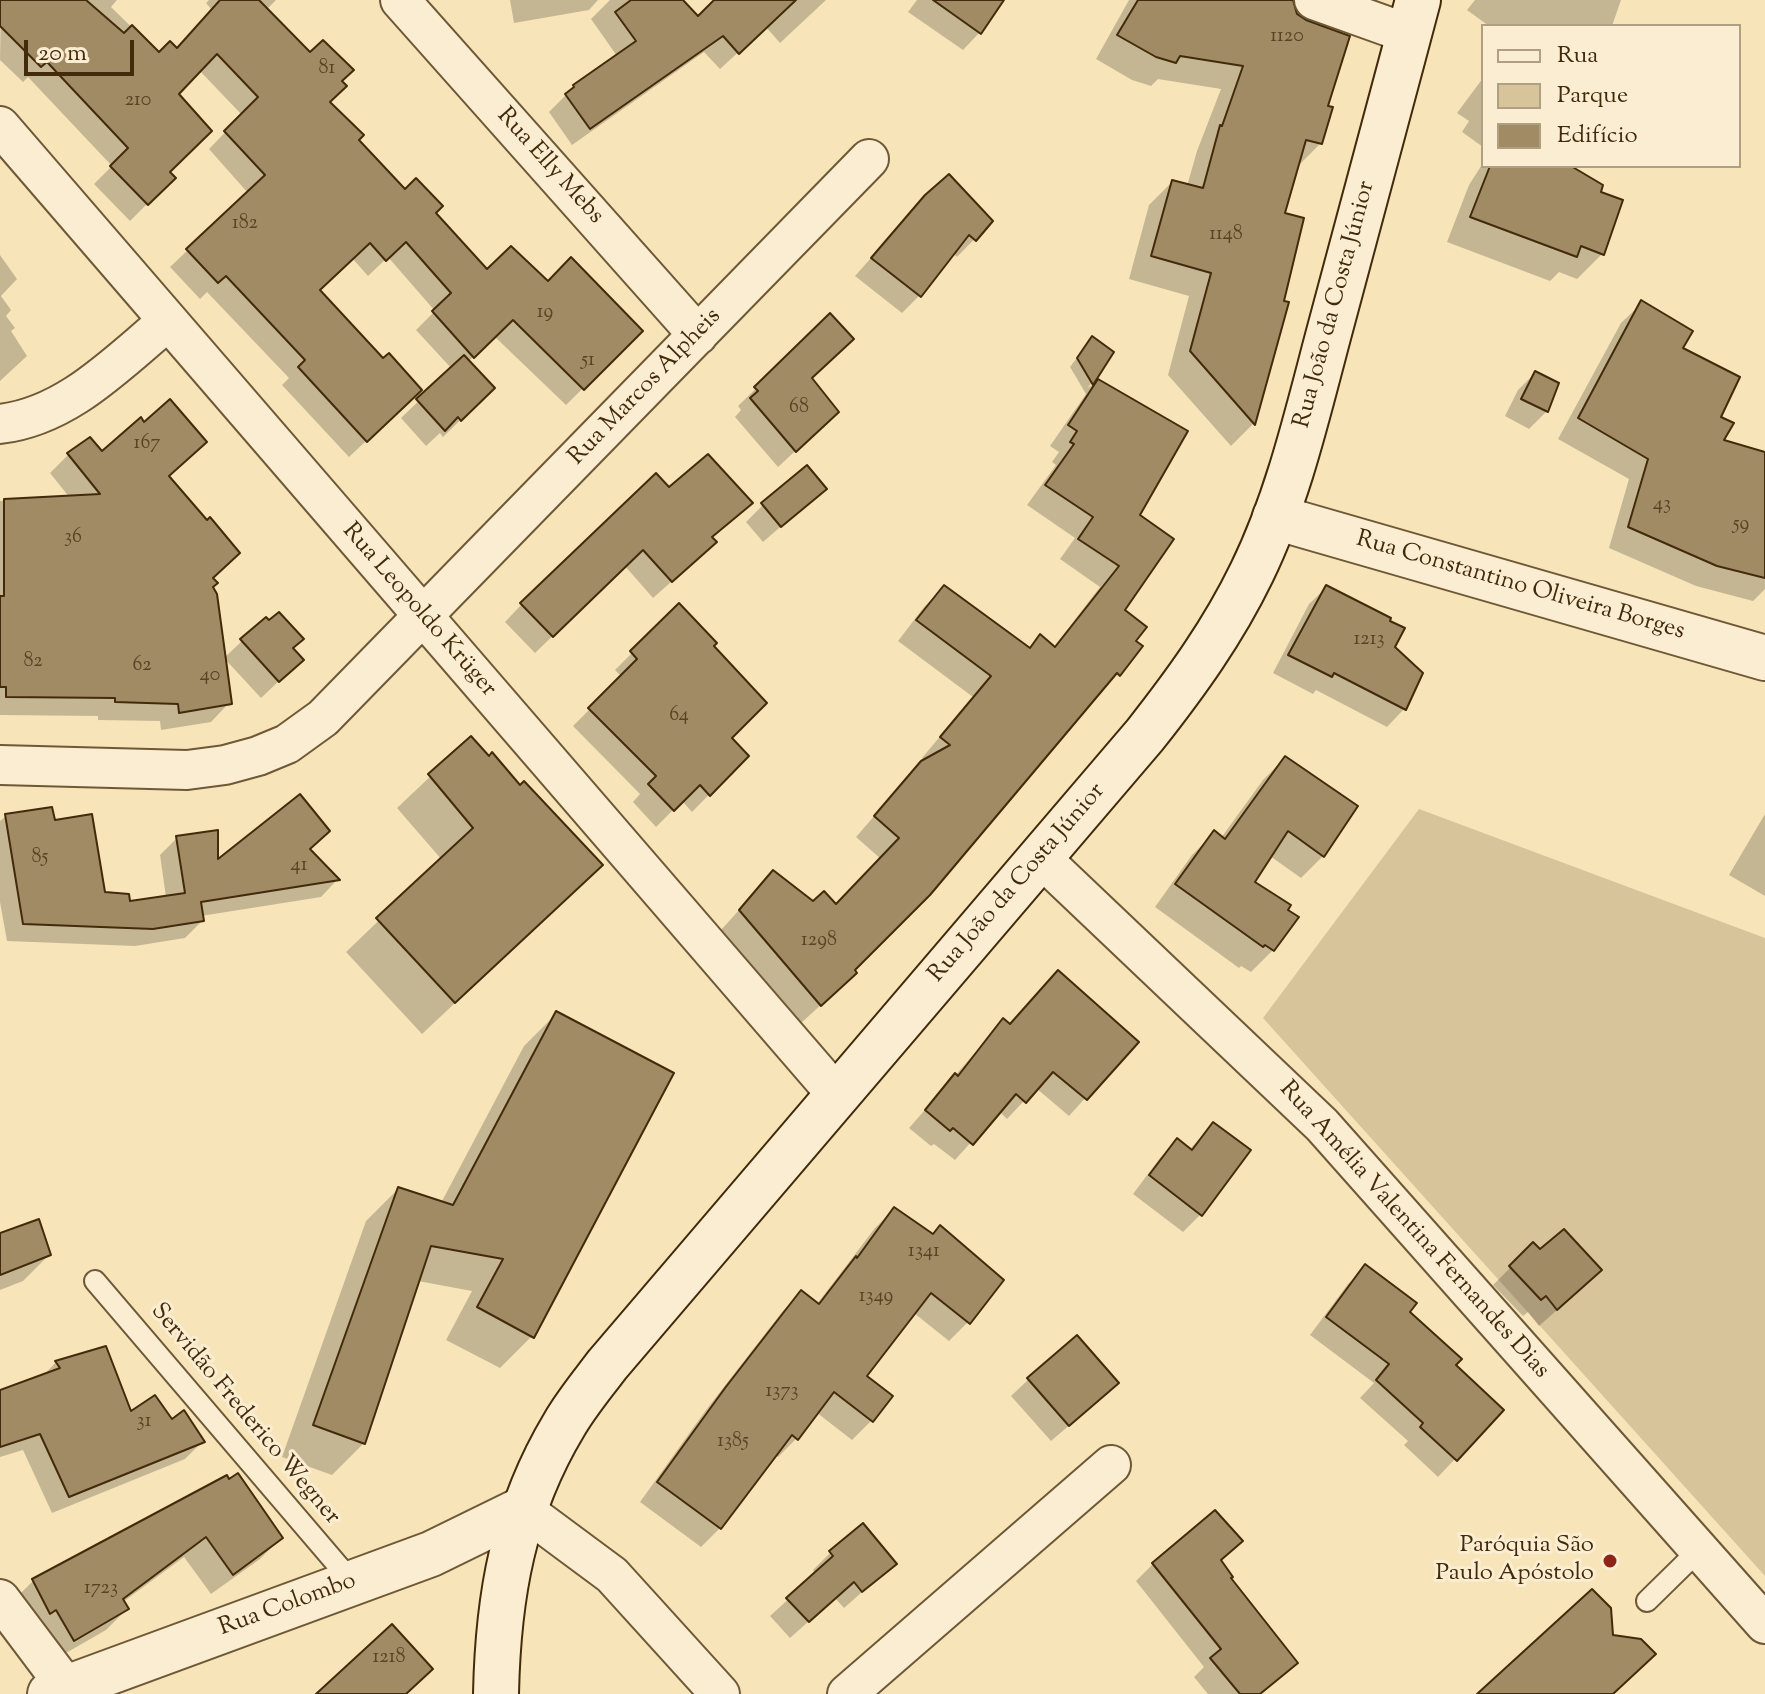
<!DOCTYPE html>
<meta charset="utf-8">
<style>
body{margin:0}
#map{position:relative;width:1765px;height:1694px;overflow:hidden;background:#f7e4b8;font-family:"Sorts Mill Goudy",serif}
canvas{display:block}
.legend{position:absolute;left:1481px;top:24px;width:260px;height:144px;box-sizing:border-box;background:#faedd1;border:2px solid #b09f82;margin:0;padding:10px 14px;list-style:none;font-size:24px;color:#422a0b}
.legend li{display:flex;align-items:center;gap:16px;height:40px}
.legend b{width:40px;border:2px solid #b09f82}
.scale{position:absolute;left:24px;top:40px;width:110px;height:36px;box-sizing:border-box;border:4px solid #422a0b;border-top:0;padding-left:10px;font-size:24px;line-height:28px;white-space:nowrap;color:#422a0b;-webkit-text-stroke:6px #faedd1;paint-order:stroke}
</style>
<div id="map">
<canvas width="1765" height="1694"></canvas>
<ul class="legend">
<li><b style="height:10px;background:#faedd1"></b>Rua</li>
<li><b style="height:22px;background:#d8c49b"></b>Parque</li>
<li><b style="height:22px;background:#a08b65"></b>Edifício</li>
</ul>
<div class="scale">20 m</div>
</div>
<script>
const ctx = document.querySelector('canvas').getContext('2d');
ctx.lineJoin = 'round';
function fillPath(path, color) { ctx.fillStyle = color; ctx.fill(path, 'evenodd'); }
function stroke(path, color, width, dash) { ctx.strokeStyle = color; ctx.lineWidth = width; ctx.lineCap = dash ? 'butt' : 'round'; ctx.setLineDash(dash || []); ctx.stroke(path); }
function drawText(font, color, halo, rows, align = 'center') {
  ctx.font = font + ' "Sorts Mill Goudy",serif'; ctx.lineWidth = 6; ctx.setLineDash([]); ctx.textBaseline = 'middle'; ctx.strokeStyle = halo; ctx.fillStyle = color; for (const [text, x, y, turn = 0] of rows) {
    ctx.save(); ctx.translate(x, y); ctx.rotate((+turn || 0) * Math.PI / 180); ctx.textAlign = isNaN(turn) ? turn : align; if (halo) ctx.strokeText(text, 0, 0); ctx.fillText(text, 0, 0); ctx.restore();
  }
}
const green = new Path2D(`
 M1419,809L1765,938V1576L1263,1018Z`);
const shadow = new Path2D(`
 M1,0H117L111,7L159,54L176,50L212,10L206,3L209,0H276L266,10L339,81L328,102L356,140L405,192L433,213L487,272L547,284L641,331L566,405L494,336L468,362L493,388L443,437L440,433L426,446L401,418L452,369L416,330L435,311L388,257L368,276L352,258L318,291L402,407L349,457L282,385L289,378L207,292L200,299L170,267L248,193L209,149L242,115L199,70L176,94L168,172L173,178L130,221L94,184L112,166L28,77L23,82L0,60Z
 M510,0H598L589,10L514,23Z
 M610,0H681L698,18L717,0H826L780,43L766,27L720,69L704,52L572,145L549,112L574,87L617,56L591,19Z
 M917,0H1002L980,32L963,50L908,12Z
 M1129,0H1342L1291,1L1325,107L1321,143L1296,168L1282,214L1281,302L1287,304L1253,424L1231,446L1168,375L1189,296L1129,279L1149,205L1172,182L1187,186L1197,151L1221,89L1158,79L1151,86L1132,80L1096,59Z
 M1475,0H1621L1612,26H1489L1467,10Z
 M1483,78V147L1462,132L1469,121L1457,113Z
 M1483,163V166H1567L1602,254L1577,279L1559,272L1550,281L1447,242L1469,185Z
 M926,196L991,222L957,257L953,253L919,296L902,313L855,276Z
 M0,255L17,279L1,296L11,310L6,316L15,328L11,331L27,356L0,381Z
 M1642,303L1681,349L1718,418L1721,441L1765,454V589L1753,601L1696,586L1609,548L1629,479L1558,439L1621,323Z
 M830,316L810,378L819,429L778,467L735,417L741,410L738,406Z
 M1092,338L1111,352L1088,388L1098,381L1137,515L1122,610L1133,641L1140,647L835,992L800,1024L720,931L774,872L813,904L835,906L881,859L856,837L902,784L925,761L922,758L973,697L898,641L924,607L944,587L1028,649L1040,637L1053,648L1100,587L1060,559L1075,538L1027,505L1056,465L1052,462L1059,452L1050,446L1086,394L1070,367Z
 M1535,373L1547,411L1529,429L1505,416L1518,390Z
 M102,453L167,477L211,579L229,703L211,722L161,730L160,721L98,720V716L0,715V501L70,498L50,473L68,455Z
 M824,489L763,542L746,522L763,505Z
 M668,490L750,503L711,538L697,559L653,598L625,566L535,653L505,622L522,604Z
 M1327,587L1420,674L1404,709L1387,727L1316,690L1313,694L1273,673L1309,604Z
 M679,606L711,646L730,738L747,756L692,812L682,801L656,827L633,802L640,794L573,726L622,677L615,670Z
 M242,641L291,649L301,660L261,698L224,658Z
 M471,738L568,897L422,1034L346,952L442,860L397,808Z
 M1285,758L1323,856L1301,878L1270,856L1252,883L1296,917L1273,950L1251,972L1241,966L1239,968L1155,907L1192,855L1214,833L1221,838L1263,780Z
 M1765,814V896L1729,875Z
 M6,816L53,823L104,894L128,903L166,897L160,855L177,838L216,864L308,850L337,880L321,897L201,916L202,921L185,938L135,946L7,941L0,902V821Z
 M556,1014L532,1336L500,1368L446,1340L472,1291L418,1281L364,1443L332,1475L282,1457L366,1221L398,1189L441,1203L524,1046Z
 M1003,1021L1009,1026L1136,1042L1069,1116L1036,1088L1007,1119L999,1111L955,1160L934,1144L931,1146L909,1128Z
 M1213,1124L1201,1214L1183,1232L1133,1194L1160,1158L1177,1141L1189,1150Z
 M894,1209L968,1322L949,1341L914,1313L864,1376L871,1421L852,1440L816,1412L797,1438L778,1457L775,1455L720,1528L701,1547L640,1502L706,1410L782,1312L801,1292L817,1304L875,1228Z
 M0,1235L49,1255L23,1281L0,1290Z
 M1533,1245L1582,1288L1539,1326L1528,1312L1523,1316L1493,1285Z
 M1366,1267L1453,1365L1501,1410L1438,1477L1404,1445L1408,1441L1360,1398L1374,1383L1310,1335L1348,1284Z
 M56,1362L130,1414L171,1422L202,1442L185,1459L52,1513L23,1450L0,1457V1392L42,1377Z
 M1029,1379L1099,1400L1051,1441L1011,1396Z
 M226,1478L281,1538L260,1559L211,1594L184,1557L123,1602L127,1609L106,1630L52,1661L12,1602L33,1581Z
 M863,1525L894,1564L844,1608L835,1598L790,1638L770,1616L816,1574L813,1570L830,1553Z
 M1219,1561L1228,1578L1296,1663L1261,1694H1208L1194,1677L1204,1667L1136,1581L1153,1564Z`);
const building = new Path2D(`
 M0,0H86L124,33L132,25L159,52L170,41L177,48L220,0H259L310,52L323,40L354,70L342,81L347,86L330,102L364,135L359,140L405,189L416,178L443,206L436,213L487,269L511,246L548,281L571,257L643,331L584,390L513,320L474,358L432,311L451,293L406,242L386,261L370,243L320,290L383,358L389,353L422,390L367,442L298,367L305,360L226,276L218,283L186,249L265,175L224,131L258,97L217,54L179,94L212,131L170,172L176,178L148,205L110,166L128,148L47,62L41,67L0,26Z
 M631,0H683L698,16L714,0H796L739,54L723,36L590,129L565,94L574,87L573,85L636,41L615,12Z
 M933,0H1004L981,34Z
 M1138,0H1293L1297,14L1306,20L1350,36L1328,106L1333,107L1322,144L1306,140L1285,213L1304,218L1284,301L1289,302L1255,425L1190,351L1211,273L1151,256L1172,180L1203,188L1220,125L1222,126L1243,66L1180,56L1176,63L1156,57L1117,35Z
 M1490,166H1571L1603,185L1601,192L1623,200L1604,255L1581,246L1577,257L1470,217Z
 M949,174L993,221L976,241L969,235L921,297L871,258L925,195Z
 M1641,300L1693,331L1683,348L1740,377L1721,417L1734,423L1724,440L1765,452V578L1717,566L1628,527L1648,459L1578,418Z
 M830,313L854,339L812,378L839,412L796,452L750,398L758,391L754,387Z
 M1092,336L1114,352L1093,385L1077,358Z
 M464,355L495,388L461,421L458,417L445,431L416,399Z
 M1535,371L1559,383L1548,412L1521,399Z
 M1098,379L1188,431L1140,515L1174,539L1125,610L1147,627L1136,641L1143,646L1120,676L1117,673L930,895L855,970L857,973L821,1006L739,910L773,870L813,901L824,891L836,904L899,838L874,816L921,761L950,745L940,737L991,676L916,620L944,585L1030,648L1040,634L1055,647L1119,566L1078,539L1093,517L1045,485L1074,444L1070,442L1077,431L1068,425Z
 M170,399L207,442L169,476L207,520L210,517L240,553L213,578L218,583L213,587L217,594L232,704L179,713L178,704L115,702V698L6,697V687H0V596H4V499L100,494L67,453L90,437L102,451L141,417L144,422Z
 M708,454L753,503L712,537L717,542L672,582L643,550L553,637L520,603L656,473L669,487Z
 M807,465L827,489L781,527L761,503Z
 M1326,585L1391,618L1390,621L1405,628L1395,647L1423,673L1406,710L1334,673L1332,677L1288,655Z
 M679,603L717,643L714,646L767,703L732,738L749,756L710,796L700,785L674,811L648,784L656,776L588,708L637,659L630,651Z
 M279,612L304,639L293,648L304,660L279,682L240,639L266,617L269,620Z
 M471,736L489,756L492,752L520,785L524,781L603,865L455,1003L376,918L473,828L428,774Z
 M1285,756L1358,806L1324,857L1288,831L1255,882L1291,905L1288,910L1299,917L1274,951L1265,945L1263,947L1175,884L1214,830L1225,839Z
 M300,794L330,831L310,849L340,880L201,902L204,921L153,929L23,924L5,814L52,807L55,820L92,814L105,892L129,894L130,901L185,893L176,836L218,830V859Z
 M1058,970L1139,1042L1087,1100L1053,1072L1026,1103L1016,1094L973,1145L953,1128L950,1131L925,1110L955,1073L958,1076L1003,1018L1010,1024Z
 M556,1011L674,1073L534,1338L477,1307L503,1259L431,1246L365,1444L313,1425L398,1187L453,1205Z
 M1213,1122L1251,1150L1202,1216L1149,1175L1177,1138L1192,1150Z
 M894,1207L933,1234L940,1225L1004,1280L970,1324L931,1293L867,1376L893,1396L873,1422L834,1392L798,1440L792,1435L721,1529L657,1482L725,1388L801,1290L819,1304L856,1256L857,1258Z
 M39,1219L51,1255L0,1275V1233Z
 M1564,1229L1602,1270L1557,1310L1546,1296L1541,1300L1509,1266L1533,1242L1540,1249Z
 M1365,1264L1417,1303L1410,1312L1462,1359L1456,1365L1504,1410L1457,1461L1420,1427L1423,1423L1376,1380L1389,1364L1326,1317Z
 M1077,1335L1119,1383L1069,1426L1027,1378Z
 M106,1346L131,1411L155,1395L172,1419L184,1410L205,1442L69,1497L40,1434L0,1447V1390L60,1368L55,1361Z
 M238,1473L283,1538L233,1575L206,1537L123,1599L129,1609L74,1641L56,1610L50,1614L32,1579L227,1475L229,1479Z
 M1215,1510L1243,1541L1221,1560L1233,1577L1231,1578L1298,1663L1260,1694H1240L1210,1658L1221,1649L1152,1563Z
 M863,1523L897,1564L862,1592L854,1582L809,1622L786,1598L833,1556L829,1551Z
 M1592,1589L1611,1608L1613,1635L1641,1639L1656,1654L1613,1694H1477Z
 M392,1624L433,1669L406,1694H316Z`);
const service = new Path2D(`
 M95,1281L353,1583
 M1647,1601L1699,1550`);
const minor = new Path2D(`
 M400,0L698,335
 M1314,0L1409,34
 M0,126L837,1095
 M0,424C68,416 117,363 168,321
 M0,765L187,770L225,765L258,756L287,744L323,718L869,159
 M1040,857L1322,1125L1765,1624
 M523,1509L612,1575L720,1694
 M0,1599L67,1688
 M847,1694L1111,1465`);
const tertiary = new Path2D(`
 M1275,517L1765,658
 M50,1694L431,1554L523,1509`);
const secondary = new Path2D(`
 M496,1694C498,1596 513,1510 564,1425C576,1404 592,1385 607,1365L1145,735C1186,683 1223,632 1252,572C1289,496 1308,411 1330,329C1359,220 1389,110 1418,0`);
const markers = [
 [1610,1561,8,"#8f2418"]
];
const numberNames = [
 ["1120",1287,38],
 ["81",327,70],
 ["210",138,102],
 ["182",245,225],
 ["1148",1226,236],
 ["19",545,314],
 ["51",588,362],
 ["68",799,409],
 ["167",147,445],
 ["43",1662,506],
 ["59",1741,526],
 ["36",73,539],
 ["1213",1369,641],
 ["82",33,663],
 ["62",142,667],
 ["40",210,677],
 ["64",679,717],
 ["85",40,859],
 ["41",299,867],
 ["1298",819,942],
 ["1341",924,1253],
 ["1349",876,1298],
 ["1373",782,1393],
 ["31",144,1423],
 ["1385",733,1443],
 ["1723",101,1590],
 ["1218",389,1659]
];
const streetNames = [
 ["Rua Elly Mebs",549,167,48],
 ["Rua João da Costa Júnior",1336,305,-75],
 ["Rua Marcos Alpheis",646,388,-46],
 ["Rua Constantino Oliveira Borges",1520,587,16],
 ["Rua Leopoldo Krüger",418,611,49],
 ["Rua João da Costa Júnior",1018,884,-49],
 ["Rua Amélia Valentina Fernandes Dias",1413,1231,48],
 ["Servidão Frederico Wegner",244,1415,50],
 ["Rua Colombo",288,1606,-20]
];
const poiNames = [
 ["Paróquia São",1594,1547],
 ["Paulo Apóstolo",1594,1575]
];
fillPath(green, '#d8c49b');
fillPath(shadow, '#0003');
fillPath(building, '#a08b65');
stroke(building, '#422a0b', 2);
stroke(service, '#6f5836', 24);
stroke(minor, '#6f5836', 42);
stroke(tertiary, '#6f5836', 48);
stroke(secondary, '#422a0b', 48);
stroke(service, '#faedd1', 20);
stroke(minor, '#faedd1', 38);
stroke(tertiary, '#faedd1', 44);
stroke(secondary, '#faedd1', 44);
for (const [x, y, r, color] of markers) { const dot = new Path2D(); dot.arc(x, y, r, 0, 2 * Math.PI); ctx.fillStyle = color; ctx.fill(dot); stroke(dot, '#faedd1', 3); }
drawText('20px', '#5a4222', null, numberNames);
drawText('24px', '#422a0b', '#faedd1', streetNames);
drawText('24px', '#422a0b', '#faedd1', poiNames, 'right');
</script>
